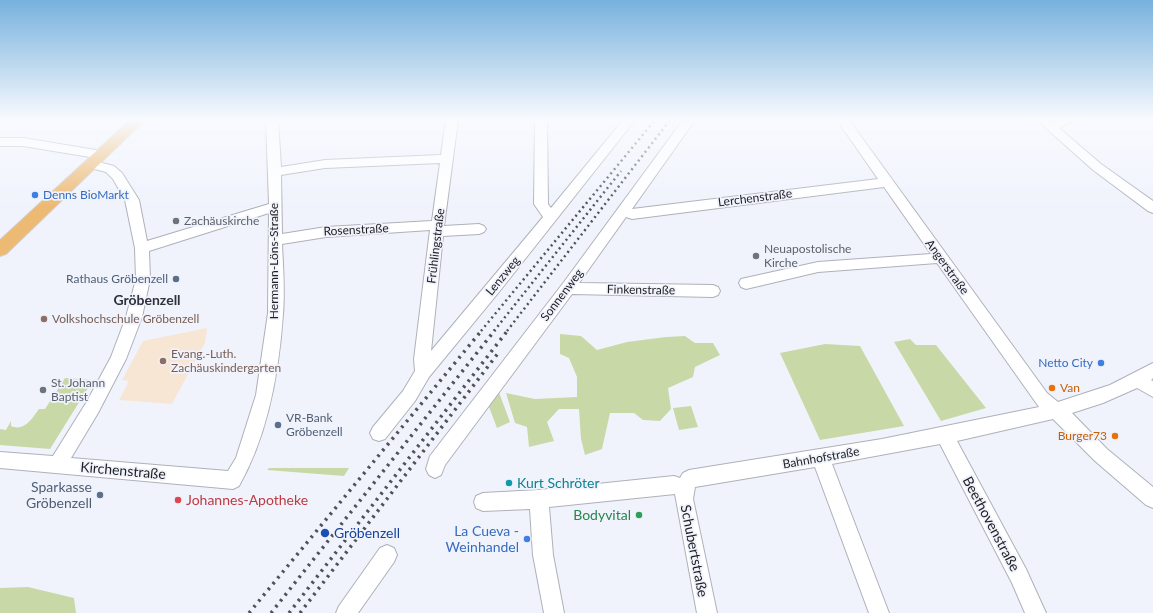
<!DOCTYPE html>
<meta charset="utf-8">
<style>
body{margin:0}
canvas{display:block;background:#f0f3fc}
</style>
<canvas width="1153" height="613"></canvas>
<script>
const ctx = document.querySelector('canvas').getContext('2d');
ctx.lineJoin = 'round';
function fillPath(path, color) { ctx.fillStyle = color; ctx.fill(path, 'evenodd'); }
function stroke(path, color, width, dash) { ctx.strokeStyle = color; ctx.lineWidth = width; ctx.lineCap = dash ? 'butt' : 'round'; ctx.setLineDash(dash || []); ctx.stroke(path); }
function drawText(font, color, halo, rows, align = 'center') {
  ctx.font = font + ' Lato,sans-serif'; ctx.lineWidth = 3.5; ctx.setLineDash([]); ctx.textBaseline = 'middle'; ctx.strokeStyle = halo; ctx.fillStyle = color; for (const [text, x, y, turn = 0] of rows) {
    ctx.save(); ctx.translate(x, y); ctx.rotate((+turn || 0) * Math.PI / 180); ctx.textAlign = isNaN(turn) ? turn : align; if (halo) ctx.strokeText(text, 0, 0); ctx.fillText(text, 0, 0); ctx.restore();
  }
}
const education = new Path2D(`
 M207,328L205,343L172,404L119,400L129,381L122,380L143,341Z`);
const green = new Path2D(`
 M560,334L581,336L597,350L627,342L666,337L685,336L695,343H713L720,355L695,367L693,377L668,388L671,409L660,421L643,420L634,413H610L602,449L585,455L581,439L579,409H559L547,422L554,441L529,447L527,427L515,423L506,393L535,399L577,397V377L569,358L560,354Z
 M910,339L916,345H936L986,408L941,421L894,342Z
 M825,344L860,346L904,426L820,440L780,353Z
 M65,378L93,380L50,449L0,445V429L6,430L11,421V426C25,432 32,418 39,409H45Z
 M497,387L510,422L497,428L486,399Z
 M691,406L698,427L679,430L673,408Z
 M269,468H349L344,476L267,470Z
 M28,587L74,598L76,613H0V588Z`);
const minor = new Path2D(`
 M266,120H278L281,167L325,160L441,155L446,120H458L444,226L479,224L484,226L486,229L484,232L479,234L443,236L431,351L543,217L534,204L535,120H547L548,204L551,208L623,120H635L499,292L429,377L415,401L385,439L379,441L373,439L370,433L373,427L403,391L415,371L414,359L430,230L326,237L282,244C283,267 285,291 283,314C279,372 268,435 239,486L233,489L0,468V452L53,456L86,403L111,357L126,317L136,279L135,248L125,200L113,179L106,172L87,167L85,164L87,161L91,160L114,166L122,173L139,200L147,241L269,204ZM440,163L432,221L326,227L282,234L281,175L325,168ZM269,213L268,313L256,395L236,458L228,471L71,458L98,413L126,359L142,317L150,279L149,251Z
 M683,120H695L632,209L878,179L837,120H849L1047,393L1058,402L1110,385L1153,363V378L1151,380L1153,381V397L1137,388L1103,403L1072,413L1107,449L1153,487V508L1146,505L1095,461L1053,419L957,441L1026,569L1046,613H1025L1012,583L940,444L832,464L889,613H869L815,467L695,487L693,499L717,613H697L675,494L549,507L553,555L564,613H544L533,555L530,509L483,511L476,508L474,502L476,496L483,493L539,490L674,476L680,478L683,473L689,470L882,439L1039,407L937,263L818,272L746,289L741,287L739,283L741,279L818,262L931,254L884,187L632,219L626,217L579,283L713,285L718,287L720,291L718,295L713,297L572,294L445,465L441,475L435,478L429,475L426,469L430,456L564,282Z
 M1037,120H1050L1052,122L1058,120H1074L1059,128L1101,164L1153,201V213L1148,211L1093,170Z
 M0,138H23L102,151L108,155L102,159L23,146H0Z
 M387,545L394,548L397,555L394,562L358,613H336L339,606L380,548Z`);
const major = new Path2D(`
 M130,120H145L6,254L0,256V240Z`);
const railFar1 = new Path2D(`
 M481,331L655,120
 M494,331L621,171
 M507,331L670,120`);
const rail = new Path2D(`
 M249,613L482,330
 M271,613L495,330
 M289,613L508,330
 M300,613L499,352`);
const markers = [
 [35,195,4,"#3f7fe0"],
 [176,221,4,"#6b7280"],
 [756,256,4,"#6b7280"],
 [176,279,4,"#5c6f8a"],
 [44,319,4,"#8d6e63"],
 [163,361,4,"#8d6e63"],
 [1101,363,4,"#3f7fe0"],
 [1052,388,4,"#e8710a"],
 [43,390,4,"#6b7280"],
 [278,425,4,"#5c6f8a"],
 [1115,436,4,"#e8710a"],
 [509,483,4,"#0f9aa8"],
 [100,495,4,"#5c6f8a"],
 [178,500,4,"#e0444e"],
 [639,515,4,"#2e9e5b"],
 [325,533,5,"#1a4fb4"],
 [527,539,4,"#3f7fe0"]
];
const shopNames = [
 ["Denns BioMarkt",43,195],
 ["Netto City",1093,363,"right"]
];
const streetNames = [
 ["Lerchenstraße",755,198,-7],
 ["Rosenstraße",356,230,-3],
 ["Frühlingstraße",436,246,-83],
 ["Hermann-Löns-Straße",274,261,-90],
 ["Angerstraße",947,267,54],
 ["Lenzweg",503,276,-51],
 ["Finkenstraße",641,290,1],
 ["Sonnenweg",562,295,-53],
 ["Bahnhofstraße",821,458,-10]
];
const worshipNames = [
 ["Zachäuskirche",184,221],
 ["Neuapostolische",764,249],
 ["Kirche",764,263],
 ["St. Johann",51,383],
 ["Baptist",51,397]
];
const serviceNames = [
 ["Rathaus Gröbenzell",168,279],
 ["VR-Bank",286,418,"left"],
 ["Gröbenzell",286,432,"left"]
];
const educationNames = [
 ["Volkshochschule Gröbenzell",52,319],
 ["Evang.-Luth.",171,354],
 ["Zachäuskindergarten",171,368]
];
const foodNames = [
 ["Van",1060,388],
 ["Burger73",1107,436,"right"]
];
const quarterNames = [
 ["Gröbenzell",147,300]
];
const nearStreetnames = [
 ["Kirchenstraße",123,471,5],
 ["Beethovenstraße",991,524,62],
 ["Schubertstraße",694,551,79]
];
const nearCulturenames = [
 ["Kurt Schröter",517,483]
];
const nearServicenames = [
 ["Sparkasse",92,487],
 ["Gröbenzell",92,503]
];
const nearHealthnames = [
 ["Johannes-Apotheke",186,500]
];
const nearLeisurenames = [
 ["Bodyvital",631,515]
];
const nearShopnames = [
 ["La Cueva -",519,531],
 ["Weinhandel",519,547]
];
const nearTransitnames = [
 ["Gröbenzell",334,533]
];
fillPath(education, '#f8e6d5');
fillPath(green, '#c8d9a7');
stroke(minor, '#aeb1ba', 2);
stroke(major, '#d2d2d3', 2);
fillPath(minor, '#fff');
fillPath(major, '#edba74');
stroke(railFar1, '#505256', 2.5, [2, 3.5]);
stroke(rail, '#505256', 3.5, [2.5, 5]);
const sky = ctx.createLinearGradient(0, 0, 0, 206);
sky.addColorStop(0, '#77b1de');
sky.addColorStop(0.58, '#f8fafe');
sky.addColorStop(1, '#f8fafe00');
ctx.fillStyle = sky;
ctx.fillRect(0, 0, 1153, 206);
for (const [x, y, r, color] of markers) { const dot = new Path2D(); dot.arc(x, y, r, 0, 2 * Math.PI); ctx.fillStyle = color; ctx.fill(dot); stroke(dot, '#f0f3fc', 1.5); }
drawText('12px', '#366cbe', '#f0f3fc', shopNames, 'left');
drawText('12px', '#1d1e21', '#f0f3fc', streetNames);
drawText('12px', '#5b616d', '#f0f3fc', worshipNames, 'left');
drawText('12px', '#4e5e75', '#f0f3fc', serviceNames, 'right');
drawText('12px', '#785e54', '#f0f3fc', educationNames, 'left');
drawText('12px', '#c56008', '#f0f3fc', foodNames, 'left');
drawText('bold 14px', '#303239', '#f0f3fc', quarterNames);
drawText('14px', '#1d1e21', '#f0f3fc', nearStreetnames);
drawText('14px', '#0d838f', '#f0f3fc', nearCulturenames, 'left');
drawText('14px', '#4e5e75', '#f0f3fc', nearServicenames, 'right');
drawText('14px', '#be3a42', '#f0f3fc', nearHealthnames, 'left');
drawText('14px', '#27864d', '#f0f3fc', nearLeisurenames, 'right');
drawText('14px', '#366cbe', '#f0f3fc', nearShopnames, 'right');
drawText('14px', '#164399', '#f0f3fc', nearTransitnames, 'left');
</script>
